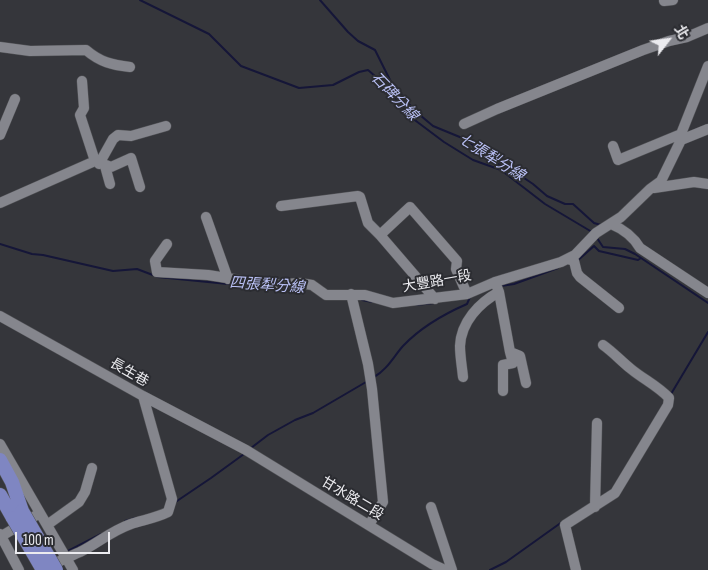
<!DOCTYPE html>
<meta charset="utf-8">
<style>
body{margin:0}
#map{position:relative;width:708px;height:570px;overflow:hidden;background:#35363b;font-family:"Sofia Sans Condensed","Noto Sans TC",sans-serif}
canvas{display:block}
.north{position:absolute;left:643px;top:15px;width:50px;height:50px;-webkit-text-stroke:4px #2b2c31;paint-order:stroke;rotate:60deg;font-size:14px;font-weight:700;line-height:20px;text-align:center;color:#ebebef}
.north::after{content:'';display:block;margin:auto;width:18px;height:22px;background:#ebebef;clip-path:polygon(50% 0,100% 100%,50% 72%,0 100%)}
.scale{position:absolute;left:15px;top:532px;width:95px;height:22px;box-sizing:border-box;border:2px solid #ebebef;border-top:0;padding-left:6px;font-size:15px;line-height:18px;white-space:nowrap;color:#ebebef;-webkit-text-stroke:4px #2b2c31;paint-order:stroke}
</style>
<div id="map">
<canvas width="708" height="570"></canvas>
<div class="north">北</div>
<div class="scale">100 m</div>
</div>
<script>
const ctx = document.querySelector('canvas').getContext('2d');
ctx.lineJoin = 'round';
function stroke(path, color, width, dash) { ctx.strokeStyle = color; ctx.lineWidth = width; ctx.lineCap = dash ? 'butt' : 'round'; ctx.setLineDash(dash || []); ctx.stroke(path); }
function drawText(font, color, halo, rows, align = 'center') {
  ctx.font = font + ' "Sofia Sans Condensed","Noto Sans TC",sans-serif'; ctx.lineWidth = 4; ctx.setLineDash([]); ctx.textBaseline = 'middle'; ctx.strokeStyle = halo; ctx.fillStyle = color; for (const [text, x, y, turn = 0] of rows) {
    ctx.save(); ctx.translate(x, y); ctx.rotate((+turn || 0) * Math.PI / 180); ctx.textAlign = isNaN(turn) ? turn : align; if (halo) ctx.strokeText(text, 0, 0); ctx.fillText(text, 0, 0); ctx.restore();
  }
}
const stream = new Path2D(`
 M140,0L209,34L241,66L299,88L333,85L359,72L368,70L383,83L412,118L444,142L473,160L501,170L545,204L592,232
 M320,0L348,32L358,41L375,50L392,84L414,110L433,126L467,140L481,152L486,159L512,170L533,184L547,196L565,204H573L594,223L601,225
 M597,238L603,247L625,249L635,254L708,303
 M0,244L32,254L43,255L113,271L137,269L158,277L238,285
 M577,261L594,246L599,251L638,260L641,258
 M501,286L514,284L558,268
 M362,300L372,302
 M416,305L434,303
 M374,377C387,370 394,356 403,346C421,327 444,314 467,304L470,297
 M671,394L708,332
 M251,448L268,435L295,420L313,413L366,382
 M174,503L211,478L244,454
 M125,521L135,518
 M66,552L101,534
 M490,570L506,562L562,522`);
const minor = new Path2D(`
 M664,1L673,0
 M0,47L30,51L86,50C100,62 112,65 130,67
 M82,81L84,108L80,115L95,161
 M464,124L497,109L643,50L669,41L687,37L708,28
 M0,135L15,99
 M681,140L708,129
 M613,146L618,160L681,134
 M99,164L113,139L118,135L131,136L166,126
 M105,166L110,184
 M654,188L694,182L708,184
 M0,203L95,161L111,167L131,158L140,187
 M281,206L358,196L360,197L368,223L380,235L435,299
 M206,217L228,279
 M611,224C623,229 633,236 640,248L708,293
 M380,235L410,207L457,261L456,269L467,294
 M167,244L155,261L157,272L208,275L271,285L300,283L312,285L326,295H365L393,303L467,294L495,282L561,262L575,255L596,233L621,217L650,189L661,181L681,140V134L708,66
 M568,259L574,261L577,273L580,277L619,308
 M495,282L499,292L510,352L520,356L526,383
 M351,294L368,364L372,389L383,502L369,525
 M0,316L143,396L246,450L432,564L445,570
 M463,377C462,367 460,356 460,346C461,322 479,303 499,292
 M503,391V365L513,363L510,352
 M0,444L73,570
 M431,507L452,570
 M595,507L597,423
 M47,525L79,502L85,492L92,468
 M0,534L19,570
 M0,537L40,513
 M48,567C59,561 69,557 80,552C98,543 111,531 131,524C143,520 156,518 168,512L172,499L143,396
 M576,570L565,525L615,493L668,405L669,398C658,386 643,379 631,369C621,361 613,352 603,345`);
const highway = new Path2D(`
 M0,460L12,482L22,511
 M0,495L13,518`);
const highwayBridge = new Path2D(`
 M22,511L56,570
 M13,518L43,570`);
const streetNames = [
 ["大豐路一段",437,282,-10],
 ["長生巷",129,373,30],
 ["甘水路二段",352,499,31]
];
const waterNames = [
 ["石碑分線",394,97,46],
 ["七張犁分線",491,158,32],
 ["四張犁分線",267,286,4]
];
stroke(stream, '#151638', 2);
stroke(minor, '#525357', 11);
stroke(highway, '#525357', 15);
stroke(minor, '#85868d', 10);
stroke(highway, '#7f86c2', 14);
stroke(highwayBridge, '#525357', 15, []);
stroke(highwayBridge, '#7f86c2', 14);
drawText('14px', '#ebebef', '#2b2c31', streetNames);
drawText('italic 15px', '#b9c0f5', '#2b2c31', waterNames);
</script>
